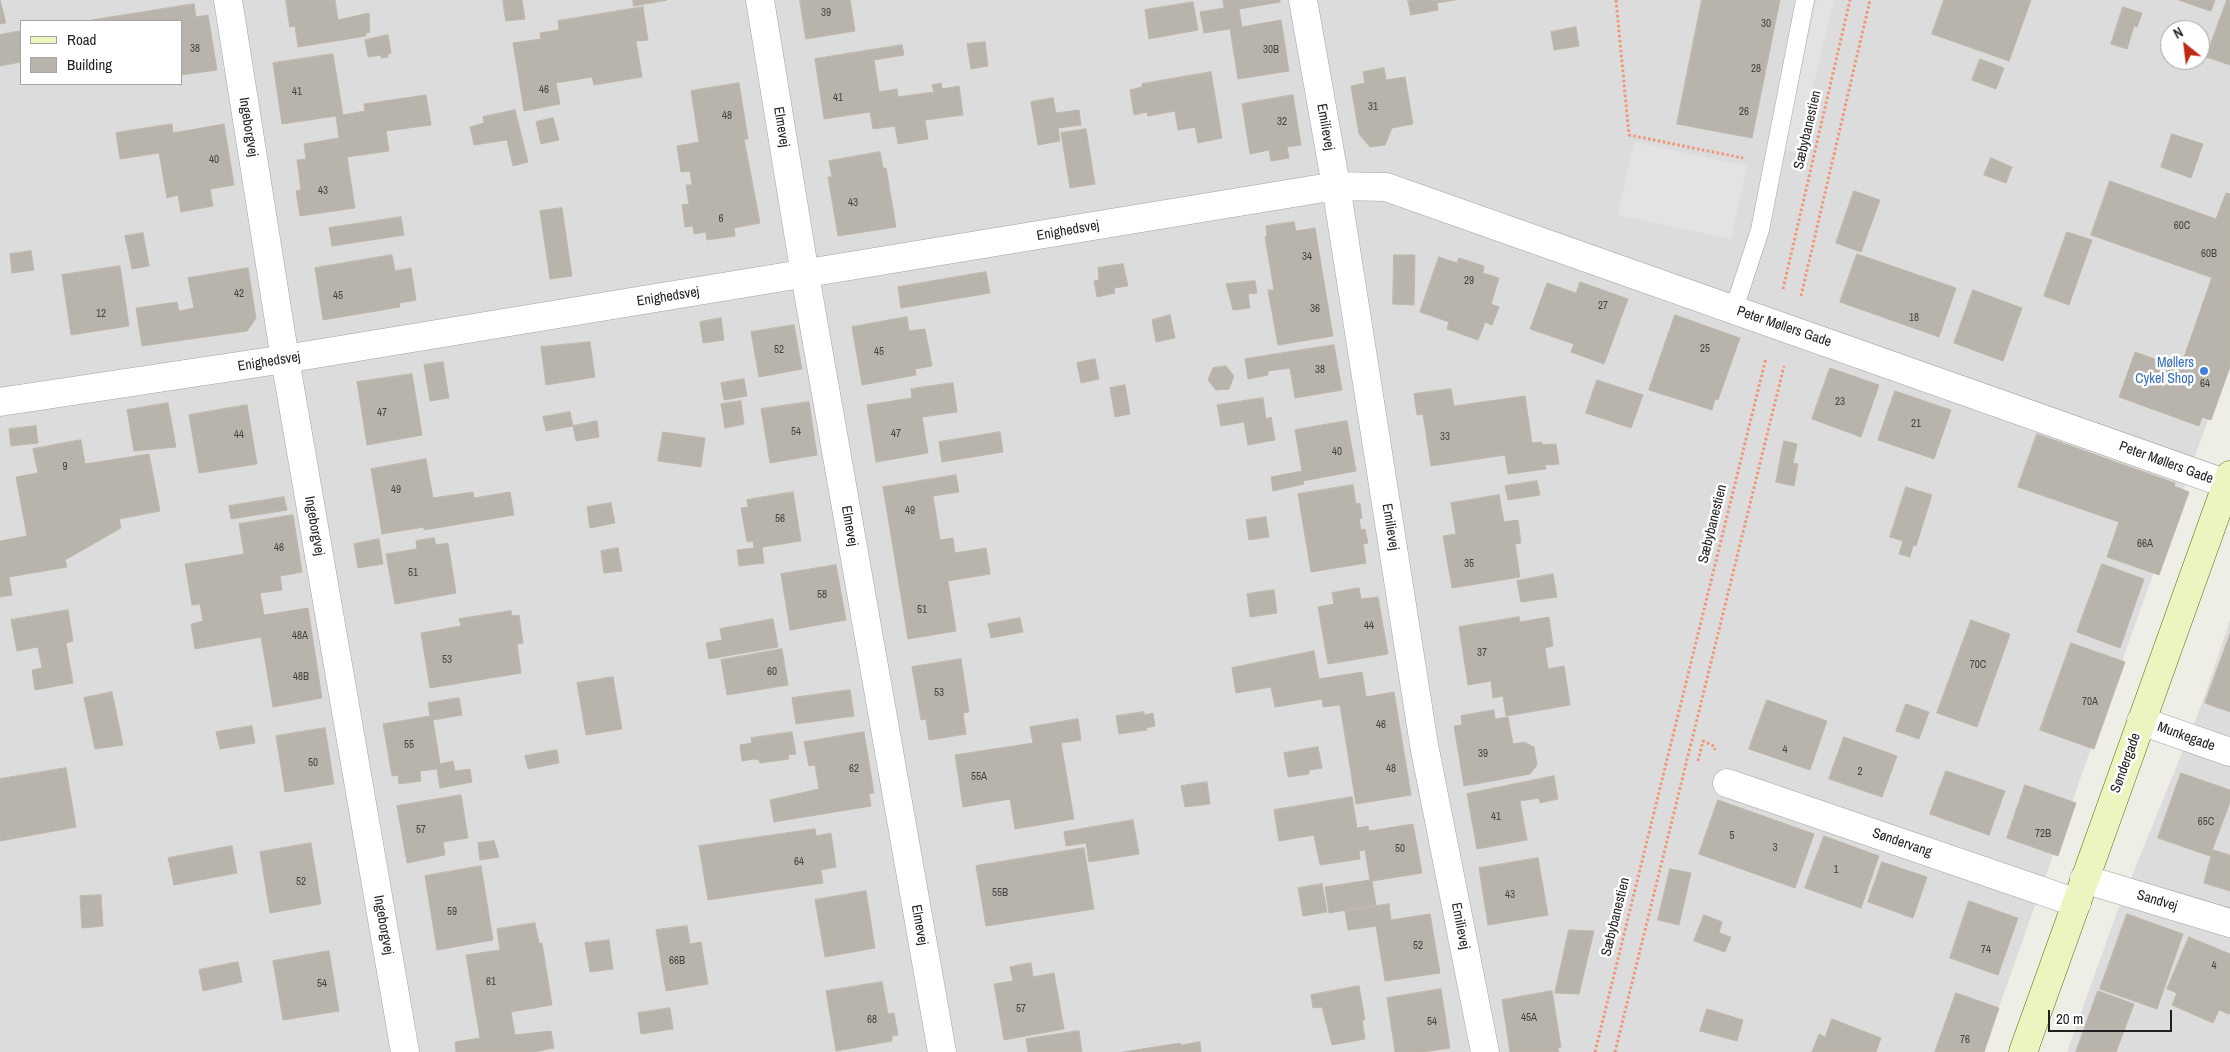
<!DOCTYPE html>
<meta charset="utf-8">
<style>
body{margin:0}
#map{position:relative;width:2230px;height:1052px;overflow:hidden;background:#efeee6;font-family:"Archivo Narrow",sans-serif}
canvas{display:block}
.legend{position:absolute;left:20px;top:20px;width:162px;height:65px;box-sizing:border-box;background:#fff;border:1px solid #a5a5a5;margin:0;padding:6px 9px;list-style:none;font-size:15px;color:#1f1f1f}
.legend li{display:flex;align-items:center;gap:10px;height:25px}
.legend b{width:25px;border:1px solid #a5a5a5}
.north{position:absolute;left:2160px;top:20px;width:50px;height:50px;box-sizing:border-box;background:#fff;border:1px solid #a5a5a5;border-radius:50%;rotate:331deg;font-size:14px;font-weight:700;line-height:20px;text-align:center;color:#1f1f1f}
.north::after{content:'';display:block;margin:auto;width:18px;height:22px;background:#bf2b10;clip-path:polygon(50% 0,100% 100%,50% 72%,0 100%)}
.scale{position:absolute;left:2048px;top:1010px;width:124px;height:22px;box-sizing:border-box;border:2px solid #1f1f1f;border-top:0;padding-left:6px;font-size:15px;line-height:18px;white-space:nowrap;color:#1f1f1f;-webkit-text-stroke:4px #fff;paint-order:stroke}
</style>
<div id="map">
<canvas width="2230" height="1052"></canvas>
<ul class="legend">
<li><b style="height:6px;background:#eaf5bf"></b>Road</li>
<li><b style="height:14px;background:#b8b4ac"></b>Building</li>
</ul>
<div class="north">N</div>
<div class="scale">20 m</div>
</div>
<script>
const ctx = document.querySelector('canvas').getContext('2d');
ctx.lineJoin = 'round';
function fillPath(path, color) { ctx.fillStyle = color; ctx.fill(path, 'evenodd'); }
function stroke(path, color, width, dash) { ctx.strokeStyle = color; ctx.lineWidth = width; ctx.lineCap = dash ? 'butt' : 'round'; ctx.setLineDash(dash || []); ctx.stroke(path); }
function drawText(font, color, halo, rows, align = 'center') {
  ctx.font = font + ' "Archivo Narrow",sans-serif'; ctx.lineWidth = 5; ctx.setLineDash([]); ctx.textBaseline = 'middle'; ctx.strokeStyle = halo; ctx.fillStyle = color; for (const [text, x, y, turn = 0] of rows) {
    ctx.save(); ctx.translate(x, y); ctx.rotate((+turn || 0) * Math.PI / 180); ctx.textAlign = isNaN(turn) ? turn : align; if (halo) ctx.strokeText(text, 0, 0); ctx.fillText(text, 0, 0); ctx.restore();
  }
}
const residential = new Path2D(`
 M0,0H2230V358L1983,1052H0ZM21,21H181V84H21ZM2170,30H2200V60H2170Z
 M2230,620V1052H2067L2116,915L2201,706Z`);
const parking = new Path2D(`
 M1817,0H1834L1797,153L1782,149Z
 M1634,142L1747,166L1731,239L1618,215Z`);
const building = new Path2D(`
 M0,0L6,23L0,24Z
 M286,0H335L338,20L369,13L370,32L366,33V36L298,47L295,26L290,27Z
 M503,0H522L525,19L506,21Z
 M633,0H667L634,6Z
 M800,0H850L855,31L806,39Z
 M1223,0H1280V2L1239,9L1242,27L1281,20L1289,71L1238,79L1230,29L1204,33L1200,12L1224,8Z
 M1408,0H1455L1437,3L1438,10L1411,15Z
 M1702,0H1780L1752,138L1677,124Z
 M1944,0H2031L2009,61L1932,34Z
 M2179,0H2215L2211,11Z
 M2227,0H2230V65L2206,57Z
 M1193,2L1198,30L1149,39L1145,10Z
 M194,4L196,17L208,15L217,70L181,75V21L92,20Z
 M643,7L648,40L636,41L642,77L594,85L592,77L556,83L560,104L524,111L513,43L541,39L540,33L559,30L558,21Z
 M2123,7L2142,13L2137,27L2134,26L2127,49L2111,44Z
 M1576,27L1579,46L1554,50L1551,32Z
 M21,31V62L0,66V35Z
 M388,35L391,53L388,54V57L381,58V55L368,57L365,40Z
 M985,42L988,66L971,69L967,44Z
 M902,45L904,55L874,60L879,92L897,89L898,97L934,92L932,85L941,83L942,89L959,86L963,115L925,120L928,139L898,144L895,126L873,129L870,112L824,119L815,59Z
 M333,54L343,115L365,111L364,104L426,95L431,125L386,131L389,151L347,157L355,208L300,216L296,191L301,190L297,160L306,159L304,144L339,138L336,116L282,124L273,63Z
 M1980,59L2004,68L1996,89L1972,80Z
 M1384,68L1386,80L1405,77L1413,124L1392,128L1385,145L1370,147L1359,134L1351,86L1365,83L1363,72Z
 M1211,72L1222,138L1198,143L1195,127L1178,130L1175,111L1148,116L1147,112L1134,115L1130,90L1142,87V84Z
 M739,83L748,139H744L760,223L734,228L735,236L707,240L706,232L694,234L693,226L685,227L682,205L689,204L686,185H692L690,171L681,172L677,146L699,142L691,91Z
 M1293,95L1301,145L1287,147L1289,158L1271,161L1269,150L1250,154L1242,104Z
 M1053,98L1056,113L1079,110L1081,125L1058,128L1060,141L1038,145L1031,102Z
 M515,110L528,162L513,166L507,140L474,145L470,127L484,123L483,117Z
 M553,118L559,140L541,144L536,122Z
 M172,124L173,133L224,124L234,185L210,189L213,206L181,212L178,195L167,198L159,153L120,159L116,133Z
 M1086,129L1095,184L1070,188L1061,133Z
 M2172,134L2203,144L2191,178L2161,167Z
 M880,152L883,168H886L896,227L838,236L828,177H832L829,161Z
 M1991,158L2012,167L2006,183L1984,175Z
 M2110,181L2216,219L2226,193L2230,194V284L2091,235Z
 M1854,191L1880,200L1861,252L1836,243Z
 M562,208L572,276L550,279L540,211Z
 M401,217L404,235L332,246L329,228Z
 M1294,222L1296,231L1315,228L1333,336L1278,345L1268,290H1274L1265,237L1267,236L1266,226Z
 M2067,232L2092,240L2069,305L2044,296Z
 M143,233L149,266L132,269L125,236Z
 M31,251L34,270L12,273L10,254Z
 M1857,254L1956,288L1939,337L1840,302Z
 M392,255L395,271L411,268L416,300L399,303L400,307L323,320L315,268Z
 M1394,255H1415L1414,305L1393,304Z
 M1439,257L1457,263L1459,258L1484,266L1483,273L1499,278L1491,304L1499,307L1492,325L1485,322L1478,340L1447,329L1449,322L1420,312Z
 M1123,264L1128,286L1114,288L1115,293L1097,297L1094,281L1099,280L1098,268Z
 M120,266L129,326L71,335L62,275Z
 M248,268L256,318L247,331L142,346L136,308L177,302L179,311L194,308L188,278Z
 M986,272L990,293L901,308L898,287Z
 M2212,278L2230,284V367L2211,420L2202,417L2199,426L2119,397L2135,352L2180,368Z
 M1255,281L1257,293L1248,294L1250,308L1233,310L1226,284Z
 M1580,282L1628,299L1604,364L1571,352L1574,344L1530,329L1547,283L1576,293Z
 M1973,290L2022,308L2003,361L1954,343Z
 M1170,315L1175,338L1156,342L1152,320Z
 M1675,315L1740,338L1718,400L1715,399L1712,410L1649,390Z
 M907,317L909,331L925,329L932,366L915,369L916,375L862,385L852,327Z
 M721,318L724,340L703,343L700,322Z
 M794,325L802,369L759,377L751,332Z
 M590,342L595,377L546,385L541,347Z
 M1334,345L1342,390L1295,398L1290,368L1268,371V375L1248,379L1245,359Z
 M1095,359L1099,379L1081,383L1077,363Z
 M443,362L449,398L430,401L424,365Z
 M1226,366L1234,376L1229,389L1216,390L1208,380L1213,368Z
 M1830,368L1879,385L1861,437L1812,419Z
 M412,374L422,435L367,445L357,382Z
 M744,379L747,396L724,400L721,383Z
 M1597,380L1643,395L1631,428L1586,413Z
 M953,383L957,412L922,417L928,453L876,462L867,405L912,398L911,389Z
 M1125,385L1130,414L1115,417L1110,388Z
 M1451,389L1454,406L1525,396L1532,443L1542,442V445L1556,444L1559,464L1545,465L1546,469L1508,474L1505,455L1431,466L1423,414L1417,415L1414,394Z
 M1895,391L1951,410L1934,459L1878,440Z
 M1263,398L1266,419L1271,417L1275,440L1248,445L1244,422L1221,426L1217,405Z
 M741,401L744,424L725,428L721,404Z
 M809,402L817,455L770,463L761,409Z
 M168,403L176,447L134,451L127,410Z
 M247,405L257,464L199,473L189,415Z
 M570,412L573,426L546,431L543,417Z
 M597,421L599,437L576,441L573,426Z
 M1347,421L1356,471L1303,481L1304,484L1273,491L1271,477L1302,471L1295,430Z
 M36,426L38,443L11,446L9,429Z
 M663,432L705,438L701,467L658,461Z
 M1000,432L1003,452L942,462L939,442Z
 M2037,434L2175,483L2174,486L2189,492L2159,575L2107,557L2119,522L2018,487Z
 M81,440L85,464L149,454L160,511L119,519L121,528L65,560L67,567L9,577L12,595L0,597V541L27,536L16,477L38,473L33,449Z
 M1784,441L1797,444L1793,463L1798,464L1794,486L1776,482Z
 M426,459L433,498L473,492L474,498L510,492L514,515L424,530V527L382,534L371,469Z
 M956,475L959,492L933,496L940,540L953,538L955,553L986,548L990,574L948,581L956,631L908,639L883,487Z
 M1537,481L1540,495L1508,500L1505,486Z
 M1353,485L1356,504L1360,503L1362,518L1359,519L1361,530L1365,529L1368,543L1363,544L1366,563L1311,572L1298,494Z
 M1906,487L1932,495L1916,546L1913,545L1910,557L1899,554L1903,541L1890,537Z
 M793,492L801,541L762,547L764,563L739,566L737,550L754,548L753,541L747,542L741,508L748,507L747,500Z
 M1499,495L1504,522L1518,520L1521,543L1515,544L1520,577L1452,588L1443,536L1456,534L1451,503Z
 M284,497L287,510L231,519L229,506Z
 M611,503L615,523L590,528L587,507Z
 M293,515L302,572L280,576L282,590L260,593L264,615L308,608L322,698L273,707L261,637L195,649L191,624L203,621L200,604L192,605L185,564L244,554L239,524Z
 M1266,517L1269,537L1249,540L1246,520Z
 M434,538L436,545L448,543L456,593L395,604L386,554L417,549L416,541Z
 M379,539L383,564L358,568L354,544Z
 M618,548L622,571L604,573L601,551Z
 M2102,564L2144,579L2120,648L2077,632Z
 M836,565L846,620L790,630L781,574Z
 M1553,574L1557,597L1521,602L1517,581Z
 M1359,588L1361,599L1378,597L1388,654L1328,664L1318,607L1334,604L1332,593Z
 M1274,590L1277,613L1250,617L1247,594Z
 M68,610L73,641L66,643L73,683L35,690L32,670L42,668L38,647L17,651L11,620Z
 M511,611L512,616L519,615L523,643L517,644L521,673L430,688L421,633L461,626L459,619Z
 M1519,617L1520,622L1549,617L1553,646L1545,648L1548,669L1564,666L1570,705L1506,716L1503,696L1493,698L1491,681L1468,685L1459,627Z
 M1020,618L1023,632L991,638L988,624Z
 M773,619L778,647L709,659L706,643L722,640L720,629Z
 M1971,620L2010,634L1977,727L1937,713Z
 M2230,634V712L2205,703Z
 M2071,643L2125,662L2094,749L2040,730Z
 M782,649L788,685L727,695L721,660Z
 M1314,651L1319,679L1362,672L1366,697L1394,692L1411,795L1356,804L1340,705L1323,707L1322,699L1275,707L1271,687L1236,693L1232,668Z
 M961,659L969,712L963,713L966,734L929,740L926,719L921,720L912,667Z
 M613,677L622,729L586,735L577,683Z
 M850,690L854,716L796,724L792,698Z
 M112,692L123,745L95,749L84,698Z
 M459,698L462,715L433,720L440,764L453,761L455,771L470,769L472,782L440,788L437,769L420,771L421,781L399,784L398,775L392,776L383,724L430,716L428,703Z
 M1767,700L1827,721L1810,770L1749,749Z
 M1906,704L1929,712L1919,739L1896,731Z
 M1494,710L1495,719L1508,717L1513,744L1524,742L1534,747L1537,765L1530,774L1464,786L1454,726L1462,725L1461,716Z
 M1144,712V715L1153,713L1155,726L1146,728L1147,730L1119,734L1116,716Z
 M1078,719L1081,740L1061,743L1074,819L1015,829L1010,799L963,807L955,755L1033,743L1030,727Z
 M252,726L255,743L220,749L216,732Z
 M325,728L334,784L285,792L276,736Z
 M792,732L796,754L788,755L789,759L760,763L759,760L754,759L742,761L740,745L752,743L751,738Z
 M864,732L874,793L869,794L871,806L774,822L770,800L819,789L815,765L809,766L804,742Z
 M1844,737L1897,756L1882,797L1829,779Z
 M1318,747L1322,768L1309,770V774L1288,777L1284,753Z
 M557,750L559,763L528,769L525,756Z
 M66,768L76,827L0,841V779Z
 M1946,771L2005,791L1989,835L1930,814Z
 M2181,773L2230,790V802L2210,856L2158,838Z
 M1554,776L1558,799L1540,803L1539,798L1520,801L1527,840L1477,849L1467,794Z
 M1207,782L1210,804L1185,807L1181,786Z
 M2025,785L2076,803L2058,856L2007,838Z
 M461,795L468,838L443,842L445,855L407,863L397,806Z
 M1352,797L1357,828L1368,826L1369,831L1413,824L1422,873L1372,881L1376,905L1329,913L1325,887L1370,880L1365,850L1359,851L1360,859L1320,865L1314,835L1279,841L1274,810Z
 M1718,800L1814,834L1795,888L1699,854Z
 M1133,820L1139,854L1089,862L1086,843L1066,846L1064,832Z
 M815,829L816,836L831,833L836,867L821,870L823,883L708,900L699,846Z
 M1824,836L1879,856L1861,908L1805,888Z
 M494,841L499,857L480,860L478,843Z
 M311,843L321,904L270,913L260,852Z
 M232,846L237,873L174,885L168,858Z
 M1084,848L1094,909L986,926L976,866Z
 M2213,850L2230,855V891L2204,883Z
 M1538,858L1548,915L1488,925L1479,868Z
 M1882,862L1927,877L1913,918L1868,902Z
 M481,866L493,940L437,950L425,876Z
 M1670,869L1691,873L1679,925L1658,920Z
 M1322,884L1327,912L1303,916L1298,888Z
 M866,891L875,948L825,957L815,900Z
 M101,895L103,926L82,928L80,896Z
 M1969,901L2018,918L1998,975L1950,958Z
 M1389,904L1391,920L1430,914L1440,973L1385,981L1376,926L1348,930L1345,911Z
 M2127,914L2183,934L2157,1009L2100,989Z
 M1704,915L1722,922L1719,933L1731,937L1725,952L1694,941Z
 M535,923L539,943H542L552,1005L511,1012L515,1035L551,1031L554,1048L534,1052H456L455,1042L480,1038L466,955L500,950L497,929Z
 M687,926L690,944L701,942L708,984L666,991L656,930Z
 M1569,930L1594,931L1579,994L1555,993Z
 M2189,937L2230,954V1011L2229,1014L2219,1010L2213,1023L2172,1005L2177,993L2167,989Z
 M609,940L613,969L590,972L585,943Z
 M329,951L339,1011L283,1020L273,961Z
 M238,962L242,982L203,991L199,970Z
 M1031,963L1033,977L1054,973L1064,1029L1004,1040L994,984L1013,981L1010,967Z
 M882,982L888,1014L894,1013L898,1035L892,1036V1041L836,1051L826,991Z
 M1359,986L1365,1020H1362L1365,1039L1332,1045L1322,1007L1313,1008L1311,995Z
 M1441,989L1450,1048L1423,1052H1395L1387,998Z
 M1552,991L1561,1047L1558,1048L1559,1052H1510L1502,1000Z
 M2098,991L2134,1004L2116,1052H2076Z
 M1956,993L1999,1008L1984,1052H1935Z
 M670,1008L673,1029L641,1034L638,1013Z
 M1707,1009L1743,1020L1737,1041L1700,1031Z
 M1832,1019L1881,1038L1876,1052H1812L1819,1034L1825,1037Z
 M1079,1031L1082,1052H1028L1026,1039Z
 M1200,1042L1201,1052H1123L1180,1043L1181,1045Z`);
const path = new Path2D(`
 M1616,0L1629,135L1743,158
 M1783,289L1850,0
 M1801,296L1870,0
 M1698,761L1703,741L1714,746L1715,750
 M1595,1052L1766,358
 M1615,1052L1784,366`);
const lane = new Path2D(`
 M1734,309L1760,230L1805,0`);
const street = new Path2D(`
 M228,0L285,359L405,1052
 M760,0L805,275L942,1052
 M1303,0L1336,186L1424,745L1485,1052
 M0,402L285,359L1336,186L1386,187L2230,485
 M2141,721L2230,752
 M1727,783L2077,903
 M2084,879L2230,923`);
const secondary = new Path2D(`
 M2023,1052L2230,475`);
const markers = [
 [2204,371,5,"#3f7fe0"]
];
const numberNames = [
 ["39",826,13],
 ["30",1766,24],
 ["38",195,49],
 ["30B",1271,50],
 ["28",1756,69],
 ["46",544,90],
 ["41",297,92],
 ["41",838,98],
 ["31",1373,107],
 ["26",1744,112],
 ["48",727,116],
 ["32",1282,122],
 ["40",214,160],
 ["43",323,191],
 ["43",853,203],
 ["6",721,219],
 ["60C",2182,226],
 ["60B",2209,254],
 ["34",1307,257],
 ["29",1469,281],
 ["42",239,294],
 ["45",338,296],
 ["27",1603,306],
 ["36",1315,309],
 ["12",101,314],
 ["18",1914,318],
 ["25",1705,349],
 ["52",779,350],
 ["45",879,352],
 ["38",1320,370],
 ["64",2205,384],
 ["23",1840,402],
 ["47",382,413],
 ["21",1916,424],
 ["54",796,432],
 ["47",896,434],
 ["44",239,435],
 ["33",1445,437],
 ["40",1337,452],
 ["9",65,467],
 ["49",396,490],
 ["49",910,511],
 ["56",780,519],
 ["66A",2145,544],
 ["46",279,548],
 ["35",1469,564],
 ["51",413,573],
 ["58",822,595],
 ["51",922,610],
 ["44",1369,626],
 ["48A",300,636],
 ["37",1482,653],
 ["53",447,660],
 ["70C",1978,665],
 ["60",772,672],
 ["48B",301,677],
 ["53",939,693],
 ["70A",2090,702],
 ["46",1381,725],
 ["55",409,745],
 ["4",1785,750],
 ["39",1483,754],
 ["50",313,763],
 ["62",854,769],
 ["48",1391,769],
 ["2",1860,772],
 ["55A",979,777],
 ["41",1496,817],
 ["65C",2206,822],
 ["57",421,830],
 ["72B",2043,834],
 ["5",1732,836],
 ["3",1775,848],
 ["50",1400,849],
 ["64",799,862],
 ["1",1836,870],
 ["52",301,882],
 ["55B",1000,893],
 ["43",1510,895],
 ["59",452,912],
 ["52",1418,946],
 ["74",1986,950],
 ["66B",677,961],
 ["4",2214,966],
 ["61",491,982],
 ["54",322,984],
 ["57",1021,1009],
 ["45A",1529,1018],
 ["68",872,1020],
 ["54",1432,1022],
 ["76",1965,1040]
];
const streetNames = [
 ["Ingeborgvej",248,127,81],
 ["Elmevej",781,127,81],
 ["Emilievej",1325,127,80],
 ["Sæbybanestien",1808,130,-77],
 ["Enighedsvej",1068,231,-10],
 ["Enighedsvej",668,297,-9],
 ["Peter Møllers Gade",1784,327,19],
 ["Enighedsvej",269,362,-9],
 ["Peter Møllers Gade",2166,463,20],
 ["Sæbybanestien",1713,524,-76],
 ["Ingeborgvej",314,526,80],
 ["Elmevej",849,526,80],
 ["Emilievej",1390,527,81],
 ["Munkegade",2186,737,20],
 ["Søndergade",2126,763,-70],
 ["Søndervang",1902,843,19],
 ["Sandvej",2157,901,17],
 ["Sæbybanestien",1616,917,-76],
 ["Ingeborgvej",383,925,80],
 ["Elmevej",919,925,80],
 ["Emilievej",1460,926,79]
];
const shopNames = [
 ["Møllers",2194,363],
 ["Cykel Shop",2194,379]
];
fillPath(residential, '#dddcdc');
fillPath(parking, '#e3e3e3');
fillPath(building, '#b8b4ac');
stroke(building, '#c0b7aa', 1);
stroke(lane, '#a3a3a3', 19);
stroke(street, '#a3a3a3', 29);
stroke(secondary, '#556f0e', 29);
stroke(path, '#ef9677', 3, [2.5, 2.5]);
stroke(lane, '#fff', 18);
stroke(street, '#fff', 28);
stroke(secondary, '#eaf5bf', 28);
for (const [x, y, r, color] of markers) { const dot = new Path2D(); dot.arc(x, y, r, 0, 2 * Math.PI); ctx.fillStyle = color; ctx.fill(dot); stroke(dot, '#fff', 2); }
drawText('11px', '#454442', null, numberNames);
drawText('14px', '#1f1f1f', '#fff', streetNames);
drawText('14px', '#366cbe', '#fff', shopNames, 'right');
</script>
